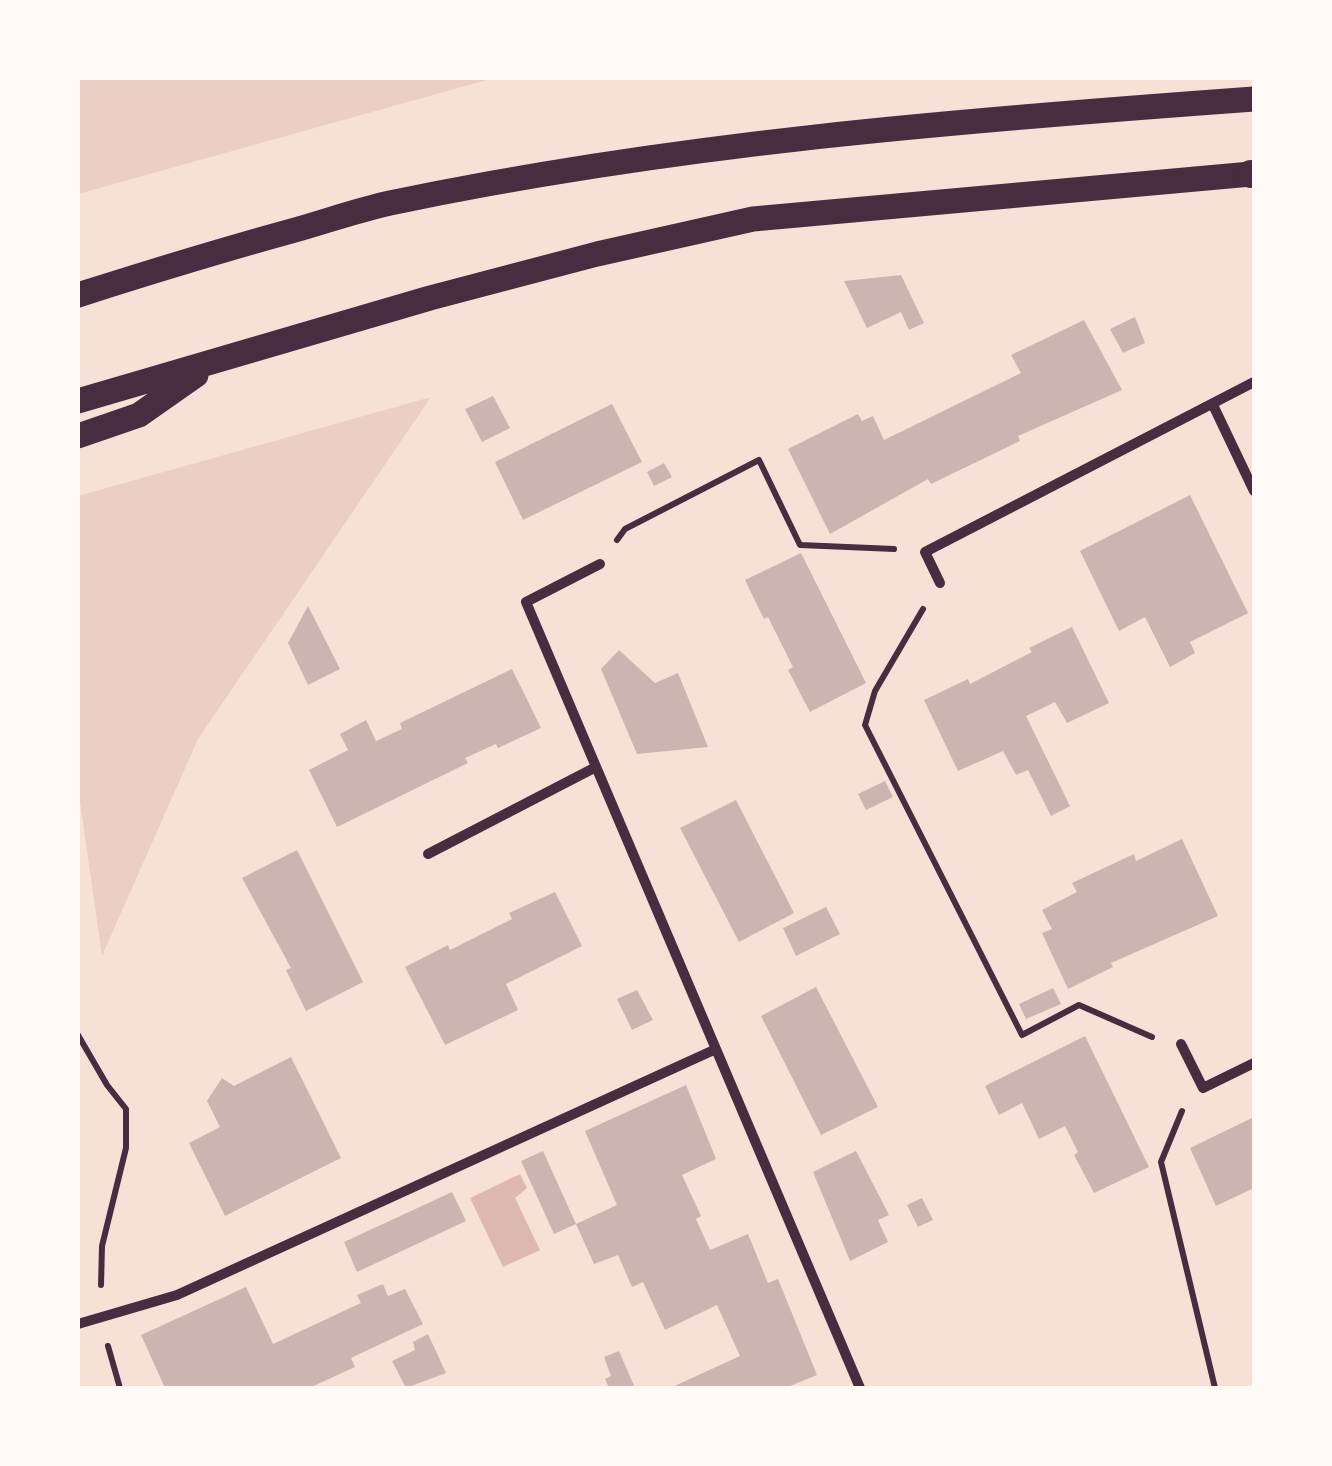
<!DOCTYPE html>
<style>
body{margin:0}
#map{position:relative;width:1332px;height:1466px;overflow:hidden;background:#f7e1d7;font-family:"IBM Plex Sans",sans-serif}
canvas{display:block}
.frame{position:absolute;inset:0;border:80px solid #fffaf5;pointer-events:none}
</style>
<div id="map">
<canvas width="1332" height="1466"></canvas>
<div class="frame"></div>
</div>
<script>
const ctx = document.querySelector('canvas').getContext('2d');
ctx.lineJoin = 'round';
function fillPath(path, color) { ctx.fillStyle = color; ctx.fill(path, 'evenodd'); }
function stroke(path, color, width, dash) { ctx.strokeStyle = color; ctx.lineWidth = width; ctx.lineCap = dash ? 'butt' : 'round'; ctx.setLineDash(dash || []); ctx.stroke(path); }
const green = new Path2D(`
 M78,78H494L78,194Z
 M431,397L198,739L102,956L78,788V496Z`);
const water = new Path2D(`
 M520,1174L527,1188L515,1198L540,1250L503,1267L470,1198Z`);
const building = new Path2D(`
 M901,275L924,323L909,330L901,312L867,328L844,281Z
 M1135,317L1145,343L1123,353L1110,329Z
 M1084,320L1122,390L1018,436L1020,441L931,484L928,479L830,534L788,449L858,414L862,421L873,416L884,440L1021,373L1011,355Z
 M493,396L510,428L482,442L465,409Z
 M612,404L642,462L523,520L495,462Z
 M664,463L672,477L654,486L647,472Z
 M1190,495L1248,613L1190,642L1195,653L1170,667L1145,617L1119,631L1080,551Z
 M801,553L866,683L810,712L788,670L793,667L768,617L764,619L745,580Z
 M308,606L340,669L308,685L288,643Z
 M1072,627L1109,703L1067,723L1055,702L1026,716L1070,806L1051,816L1028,770L1016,775L1003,751L958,771L924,700L968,679L970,684L1032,652L1029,648Z
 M619,650L655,683L678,673L708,747L637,754L601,669Z
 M512,669L541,728L498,748L496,744L465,758L468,763L337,827L309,770L348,750L340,734L366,720L376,741L402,729L400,723Z
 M885,781L893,797L866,810L858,794Z
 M736,800L794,913L739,942L680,828Z
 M1182,839L1218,916L1111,963L1113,967L1068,989L1042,933L1052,929L1042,910L1077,892L1072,883L1134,854L1136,861Z
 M297,850L363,982L306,1011L286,970L291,968L242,878Z
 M555,892L582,946L506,984L518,1010L445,1045L405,967L448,945L450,950L512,919L509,913Z
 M826,907L840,934L796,956L783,928Z
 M816,987L878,1107L821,1135L761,1016Z
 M1053,988L1061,1004L1026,1019L1019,1004Z
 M637,990L653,1020L632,1030L617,999Z
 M1085,1036L1149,1167L1094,1193L1074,1155L1078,1152L1065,1126L1039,1139L1022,1103L999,1115L985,1086Z
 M291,1057L341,1158L225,1216L189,1143L220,1127L207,1101L222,1078L234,1086Z
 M686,1085L716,1159L682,1175L701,1216L696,1219L710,1250L748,1234L768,1283L778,1279L817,1375L785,1388H670L740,1356L717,1305L665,1330L643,1282L632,1287L618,1255L594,1264L576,1224L617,1205L585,1131Z
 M1254,1117V1188L1216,1206L1190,1148Z
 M543,1151L576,1224L554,1234L521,1161Z
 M856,1151L889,1215L878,1220L888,1242L850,1261L813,1172Z
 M452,1192L466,1221L357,1272L344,1242Z
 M922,1198L933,1220L918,1227L907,1205Z
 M383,1284L388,1296L405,1289L423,1324L351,1358L355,1367L309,1388H165L141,1335L246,1287L273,1344L361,1303L357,1295Z
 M428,1334L446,1373L406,1388L392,1361L415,1350L413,1342Z
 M619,1351L635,1388H609L605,1379L611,1376L604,1357Z`);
const path = new Path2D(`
 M617,540L625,529L759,460L800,545L894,549
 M923,609L875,691L865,725L1022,1035L1079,1005L1152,1037
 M78,1035L107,1085L126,1109V1148L102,1246L101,1285
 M1182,1111L1161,1162L1215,1388
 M108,1346L120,1388`);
const minor = new Path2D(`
 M1213,405L1254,491
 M600,564L526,602L860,1388
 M940,583L925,552L1254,382
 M428,854L596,767
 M1181,1044L1203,1088L1254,1063
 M78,1324L177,1295L716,1049`);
const primary = new Path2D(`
 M78,295C150,272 222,250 295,230C327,221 358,210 390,203C675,143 965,120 1254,99
 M78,401L430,298L597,254L753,219L1251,174
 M78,436L139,415L196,375`);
const trunk = new Path2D(`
 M1251,174H1254`);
fillPath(green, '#ebcfc5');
fillPath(water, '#dcb8b0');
fillPath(building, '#ccb4b1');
stroke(path, '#4a2c40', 6);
stroke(minor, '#4a2c40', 10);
stroke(primary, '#4a2c40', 25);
stroke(trunk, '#4a2c40', 28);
</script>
